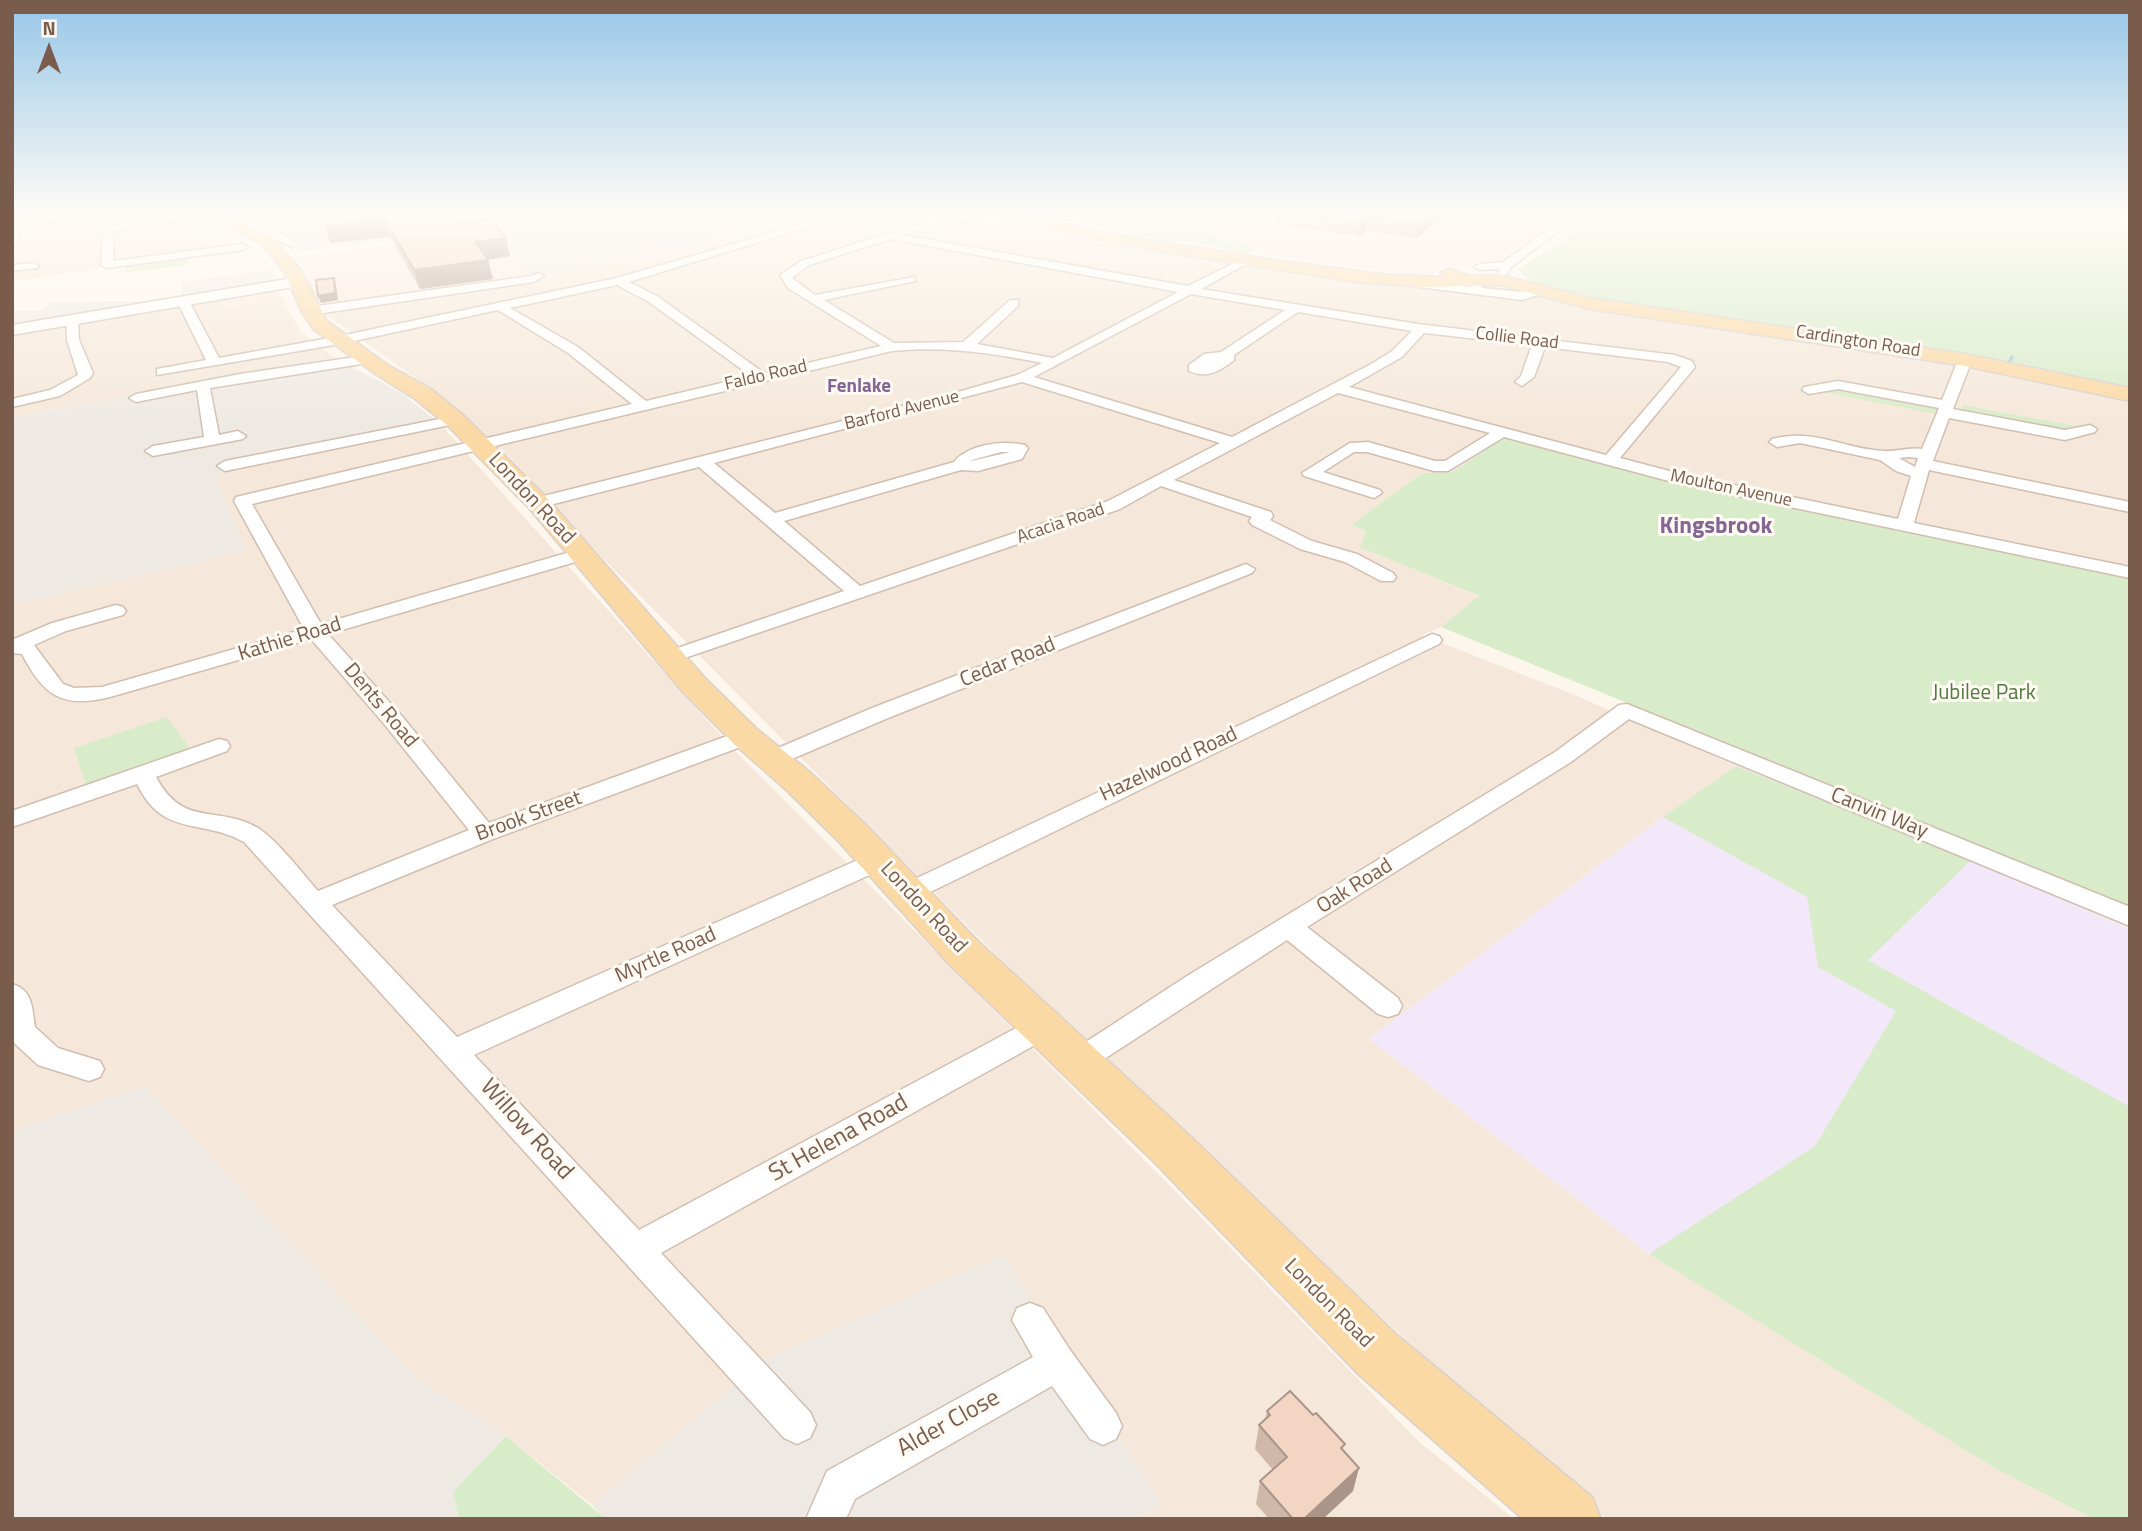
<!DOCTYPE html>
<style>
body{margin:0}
#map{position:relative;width:2142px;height:1531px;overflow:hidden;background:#fdf6ec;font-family:"Titillium Web",sans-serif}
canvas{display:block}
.frame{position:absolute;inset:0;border:14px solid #7a5c4d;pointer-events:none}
.north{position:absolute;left:14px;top:14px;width:70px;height:70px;-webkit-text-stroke:5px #fffaf3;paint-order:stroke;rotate:0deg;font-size:19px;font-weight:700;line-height:28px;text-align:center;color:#7a5c4d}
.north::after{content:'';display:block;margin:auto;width:24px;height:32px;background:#7a5c4d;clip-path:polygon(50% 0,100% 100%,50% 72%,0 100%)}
</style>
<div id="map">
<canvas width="2142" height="1531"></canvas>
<div class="frame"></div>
<div class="north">N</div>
</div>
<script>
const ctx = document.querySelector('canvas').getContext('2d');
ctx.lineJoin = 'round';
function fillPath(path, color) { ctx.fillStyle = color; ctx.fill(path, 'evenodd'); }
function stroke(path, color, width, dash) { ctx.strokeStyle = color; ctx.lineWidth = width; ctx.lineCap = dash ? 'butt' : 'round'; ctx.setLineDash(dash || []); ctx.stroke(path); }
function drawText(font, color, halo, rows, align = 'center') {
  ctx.font = font + ' "Titillium Web",sans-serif'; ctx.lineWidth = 6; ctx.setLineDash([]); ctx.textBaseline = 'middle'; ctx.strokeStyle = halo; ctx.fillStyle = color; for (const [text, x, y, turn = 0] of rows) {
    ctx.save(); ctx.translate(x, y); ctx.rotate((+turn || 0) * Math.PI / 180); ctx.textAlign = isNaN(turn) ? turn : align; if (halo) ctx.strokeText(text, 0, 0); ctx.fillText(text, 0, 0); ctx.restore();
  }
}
const residential = new Path2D(`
 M116,213H184L233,247L101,263L99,269L12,281V223Z
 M782,213H931L988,227H1007L1022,221L1380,281L1498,285L1607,308L1939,358L2130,397V578L1684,485L1505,436L1453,472L1422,473L1351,525L1366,531L1361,547L1480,597L1441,627L1422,635L1577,696L1736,766L1663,817L1369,1039L1649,1254L1996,1469L2094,1519H1607L1160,1120L444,398L317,308L529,278L656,250L685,249L747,221L785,229L812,220Z
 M219,297L228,308L282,298L302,333L335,358L12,418V333Z
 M441,425L732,748L1187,1203L1418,1441L1514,1519H1135L1162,1505L764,1360L592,1505L506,1436L416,1378L145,1086L12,1130V604L245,551L215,478L233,467Z`);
const commercial = new Path2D(`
 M535,213H643L537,223Z
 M1215,213H1458L1555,225L1505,263L1445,267L1432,273L1407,274L1255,254L1262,249L1209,235Z
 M497,232L529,278L317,308L306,271L296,257Z
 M265,290L277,291L282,298L228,308L219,297Z`);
const industrial = new Path2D(`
 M445,213H535L538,223L643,213H782L814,221L785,229L747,221L685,249L656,250L544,277L529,278L494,228L301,251L263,223L309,214L316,227Z
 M268,270L274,279L261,284L182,298V282Z
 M136,301L143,304L12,327V311H38L54,302Z
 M335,358L402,393L441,425L233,467L215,478L246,551L12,604V418Z
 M145,1086L416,1378L506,1436L453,1492L459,1519H12V1130Z
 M1003,1255L1162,1505L1135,1519H605L592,1505L764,1360Z`);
const education = new Path2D(`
 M1736,766L1971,860L2130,929V1519H2094L1996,1469L1649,1254L1369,1039L1663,817Z`);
const green = new Path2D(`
 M1045,213H1215L1209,235L1258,248L1248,254L1191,241H1170Z
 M1676,213H2130V392L1591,300C1570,294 1532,290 1519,269L1599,217Z
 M187,258L188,265L125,273L126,265Z
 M1846,388L1938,407L1936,414L1818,391Z
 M1963,405L2080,427L2062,432L1961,413Z
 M1505,436L1684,485L2130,578V908L1441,627L1479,596L1360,547L1366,531L1351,525L1422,473L1453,472Z
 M167,717L191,750L87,787L74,748Z
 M1736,766L1971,860L1868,960L2130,1107V1519H2094L1996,1469L1649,1254L1815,1146L1896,1011L1818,967L1807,897L1663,817Z
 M506,1436L606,1519H459L453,1492Z`);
const stream = new Path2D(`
 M2008,365L2012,357`);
const street = new Path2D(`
 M70,213H101L96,216L30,223L25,220L30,217Z
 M191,213H214L113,231V261L243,244L248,247L243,250L107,268L101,265L104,227Z
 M839,213H854L629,282L657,296L764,373L881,346L788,288L780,275L801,261L943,216L940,213C969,213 993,223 1022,216L1026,217V221L992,226L954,218L903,235L1188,286L1244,258L1248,259V263L1201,289L1418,324L1675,355L1692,361L1695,367L1620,458L1681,474L1898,519L1911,476L1896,471L1880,460L1800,443L1777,447L1769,442L1772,439C1816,428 1843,449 1884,451C1897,452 1908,447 1922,449L1939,408L1838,389L1809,394L1802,390L1804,387L1838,381L1942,400L1958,360L1965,356L1972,360L1953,409L2065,430L2090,425L2097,429L2095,432L2065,440L1949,418L1933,461L2130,502V512L1929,470L1914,523L2130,567V578L1680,484L1504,437L1448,471H1434L1367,452H1354L1323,472L1380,490L1382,493L1374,498L1304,476L1302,473L1350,443L1368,442L1435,461H1445L1490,433L1338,393L1174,480L1271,512L1273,516L1270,520L1312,541L1357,554L1393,573L1396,577L1393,581H1381L1345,562L1300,549L1252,525L1249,521L1252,517L1161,486L1120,509L670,663L663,661L660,657L663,653L844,591L699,467L538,508L530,503L532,499L958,392L1017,375L1042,363C991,353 943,346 892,351L252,504L321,624L577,550H589L592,554L589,558L328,634L401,715L489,823L738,732H754L757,737L754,742L493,839L332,905L457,1037L869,855L878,853L887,855L890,861L887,867L474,1055L639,1230L1033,1019L1043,1016L1053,1019L1057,1027L1053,1035L661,1253L810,1412L816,1425L810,1438L797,1444L784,1438L244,842C201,818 163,838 137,784L12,827V811L219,739L227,741L230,746L227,751L156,777C184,829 216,804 258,828C276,839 303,874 318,891L469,830L385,725L311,639L110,697C62,709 43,695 22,654L12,653V640L52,623L116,605L123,607L126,611L123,615L66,631L34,645L63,684L74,688L102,687L304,629L234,501L236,497L632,404L568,353L498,310L340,344L157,375V369L206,360L177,301L179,298L189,301L219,358L340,336L617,278ZM891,239L1178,292L1053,358L977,344L1018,306V300H1010L963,342L894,343L824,300L915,281V277L815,295L792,278L809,265ZM617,285L649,302L751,376L646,401L578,347L510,308ZM1191,294L1285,310L1221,352L1204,354L1189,365V371C1207,379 1220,371 1234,360V355L1298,312L1412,331L1392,351L1373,363L1232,437L1034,377ZM1424,333L1532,345L1521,376L1515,382L1522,386L1534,377L1545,347L1668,362L1681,367L1606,455L1349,387L1402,357ZM1022,382L1220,443L1108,501L860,586L784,521L961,470L978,471L1022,459L1028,448L1025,445C1004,440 968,444 954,462L775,513L714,463ZM1001,452H1010L971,461L972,460ZM1908,457L1918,458L1915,467L1899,458Z
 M231,214L263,223L300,245L291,247L247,224L216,218Z
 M17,218L22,221L17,245L12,248V221Z
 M1558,223L1567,225L1511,267L1507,275H1499V269L1480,270L1474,267L1480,264L1503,262Z
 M33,263L39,266L37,268L12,271V265Z
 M538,273L544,276L534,282L310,315L304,311L310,307L531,276Z
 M1423,282L1471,287L1477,284L1481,285L1482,288L1522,292L1542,288L1548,292L1522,300L1419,287L1417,285Z
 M72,315L78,319L79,340L93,373L90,378L60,396L12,407V399L50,390L78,375L67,340L66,319Z
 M369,355L376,359L374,362L210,388L219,435L238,431L246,436L243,439L153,456L145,451L153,446L204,437L197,390L136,402L129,398L136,394L240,374Z
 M455,416L460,417L462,420L460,423L225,471L217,466L225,461Z
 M1246,564L1255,569L1252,573L888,718L780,764H764L761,759L764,754L872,708Z
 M1432,634L1439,636L1442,640L1439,644L916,899L907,902L898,899L894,893L898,887Z
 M1627,704L2130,907V926L1629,719L1571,762L1307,927L1398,998L1402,1006L1398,1014L1388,1017L1378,1014L1287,940L1089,1069L1079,1073L1069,1069L1064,1061L1069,1053L1187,976L1555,752L1619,705Z
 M12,984C33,990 32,1008 35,1027L58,1048L100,1061L104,1069L100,1077L89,1081L38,1065L12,1041Z
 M1030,1303L1043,1308L1070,1350L1116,1413L1122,1426L1116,1439L1103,1445L1090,1439L1052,1386L855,1499L846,1519H806L827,1471L1033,1357L1012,1320L1017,1308Z`);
const secondary = new Path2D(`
 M299,277L305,279L307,282L305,285L12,335V325Z`);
const primary = new Path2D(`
 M12,213H66L58,218L12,223Z
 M200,213H220L273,238L301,270L327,321L388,365L431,389L463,415L547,498L704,677L758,730L811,773L865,824L978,941L1189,1135L1397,1335L1592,1497L1601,1519H1523L1357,1373L1155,1163L948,963L839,842L785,789L734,744L682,691L529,508L447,425L415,399L374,373L313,329L301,311L284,271L261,244Z
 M990,213H1016L1107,233L1255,257L1380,274L1443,277L1440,273L1449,268L1470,276L1501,275L1590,298L1965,354L2130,388V401L1965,366L1590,309L1501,285L1424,287L1358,282L1144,249L993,216Z`);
const wall = new Path2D(`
 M325,213L452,224L510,256L488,259L493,279L420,289L390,237L330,243L325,226Z
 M1278,213H1442L1441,218L1416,238L1366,231L1359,236L1277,225Z
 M1267,1411L1343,1451L1353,1491L1323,1519H1269L1256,1504L1260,1481L1273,1470L1255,1449L1259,1425L1265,1420Z`);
const shadedWall = new Path2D(`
 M1433,213H1442L1441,218L1416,238L1419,224Z
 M1367,217L1366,231L1359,236L1361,222Z
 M385,219L390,237L330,243L325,226Z
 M506,238L510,256L480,261L475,242Z
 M488,260L493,279L420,289L414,270Z
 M334,278L336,285L338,300L321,303L318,296Z
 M1359,1468L1353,1491L1323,1519H1304Z`);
const building = new Path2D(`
 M325,213H449L452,224L490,219L506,238L475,242L488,260L414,270L385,219L325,226Z
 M1290,213H1433L1419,224L1367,217L1361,222Z
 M334,278L335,293L318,296L316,280Z
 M1290,1391L1313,1415L1316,1413L1345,1444L1341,1448L1359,1468L1304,1519H1293L1260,1481L1287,1457L1259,1425L1270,1415L1267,1411Z`);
const farStreetnames = [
 ["Collie Road",1517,339,7],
 ["Cardington Road",1858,342,9],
 ["Faldo Road",766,376,-13],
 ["Barford Avenue",902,411,-14],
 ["Moulton Avenue",1731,489,12],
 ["Acacia Road",1061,524,-19]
];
const farNeighbourhoodnames = [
 ["Fenlake",859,387]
];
const streetNames = [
 ["London Road",531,499,47],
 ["Kathie Road",290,640,-17],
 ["Cedar Road",1008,663,-22],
 ["Dents Road",380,706,50],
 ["Hazelwood Road",1169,765,-25],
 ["Canvin Way",1879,814,22],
 ["Brook Street",529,817,-20],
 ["Oak Road",1355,887,-32],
 ["London Road",923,908,47],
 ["Myrtle Road",666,956,-24],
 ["London Road",1328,1304,45]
];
const parkNames = [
 ["Jubilee Park",1984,694]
];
const farDistrictnames = [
 ["Kingsbrook",1716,527]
];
const nearStreetnames = [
 ["Willow Road",526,1130,48],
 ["St Helena Road",839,1139,-29],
 ["Alder Close",949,1424,-29]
];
fillPath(residential, '#f5e8da');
fillPath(commercial, '#fde8e0');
fillPath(industrial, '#efe9e4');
fillPath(education, '#f3e8fa');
fillPath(green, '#d8ecc9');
stroke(stream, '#a5d3da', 3.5);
stroke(street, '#d1beb0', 3);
stroke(secondary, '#d6c0b0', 3);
stroke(primary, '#dad1cd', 3);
fillPath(street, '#fff');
fillPath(secondary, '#fff');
fillPath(primary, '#fbd9a5');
fillPath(wall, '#d1b7a8');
fillPath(shadedWall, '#aa9588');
fillPath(building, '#f3d5c3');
stroke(building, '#aa9588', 2);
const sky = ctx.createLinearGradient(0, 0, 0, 427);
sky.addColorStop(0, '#97c7e8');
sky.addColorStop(0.5, '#fefbf6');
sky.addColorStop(1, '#fefbf600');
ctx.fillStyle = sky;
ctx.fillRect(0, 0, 2142, 427);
drawText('18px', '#7a5c4d', '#fffaf3', farStreetnames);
drawText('bold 19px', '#846695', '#fffaf3', farNeighbourhoodnames);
drawText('21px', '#7a5c4d', '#fffaf3', streetNames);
drawText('21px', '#537a41', '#fffaf3', parkNames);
drawText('bold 23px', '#846695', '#fffaf3', farDistrictnames);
drawText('24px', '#7a5c4d', '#fffaf3', nearStreetnames);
</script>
